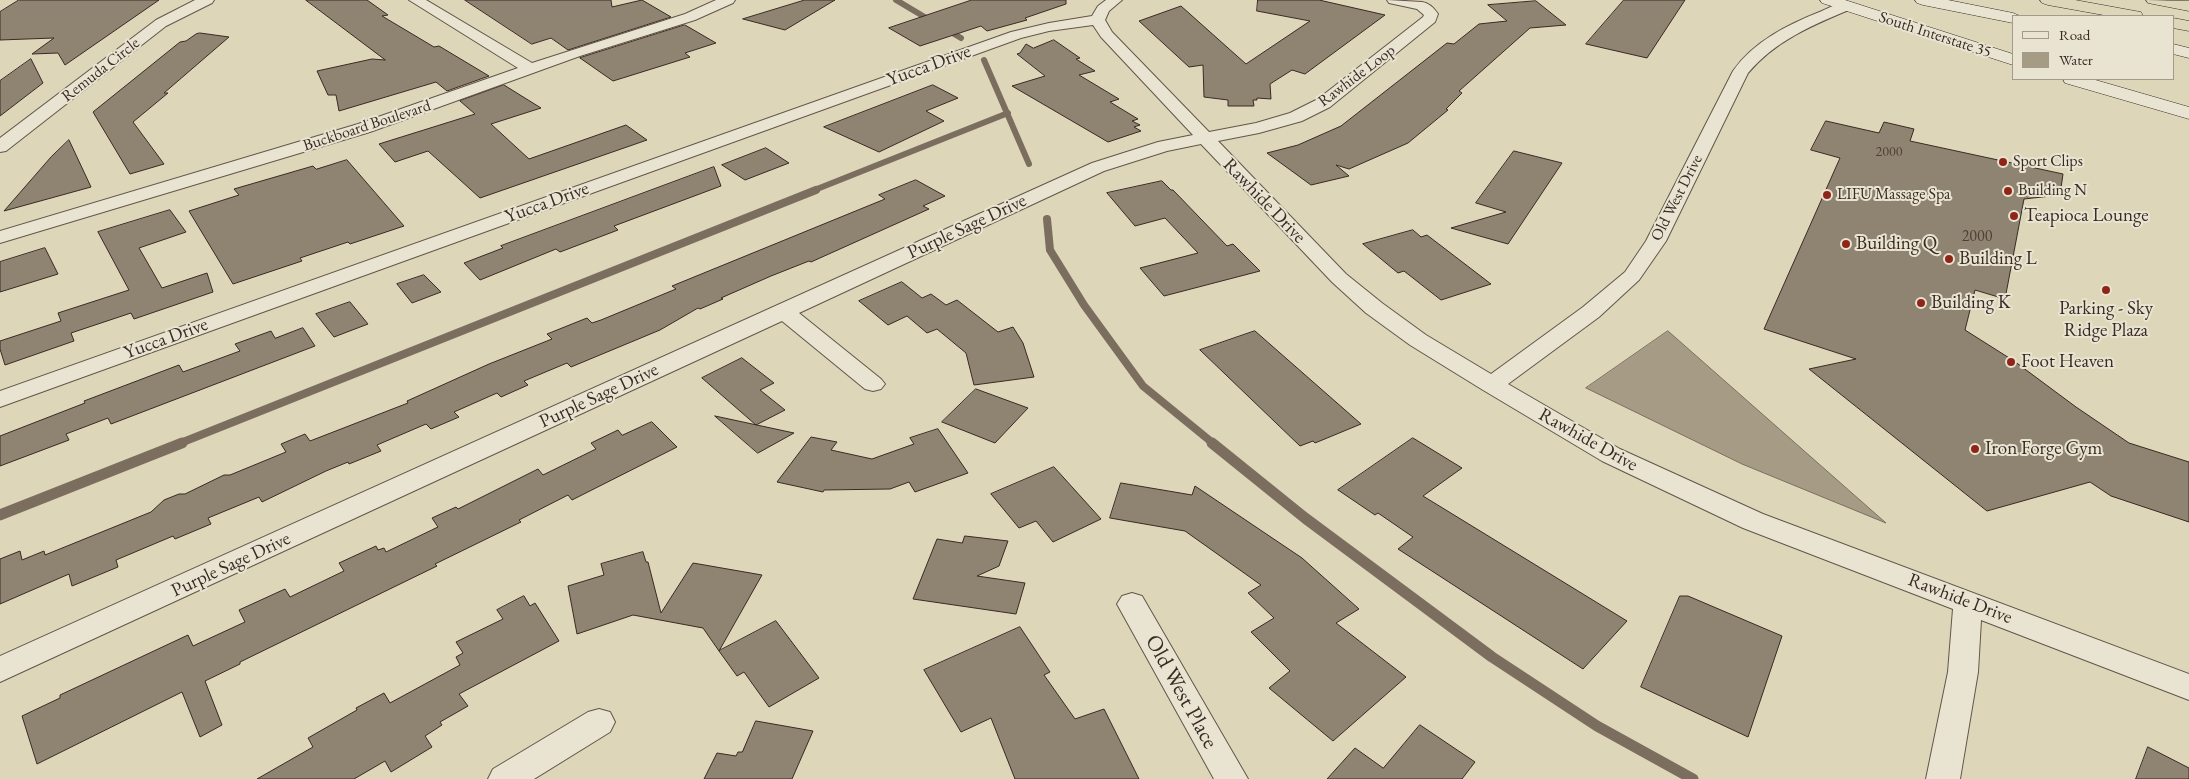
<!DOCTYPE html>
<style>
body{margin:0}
#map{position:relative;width:2189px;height:779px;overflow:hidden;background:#ddd6b9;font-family:"EB Garamond",serif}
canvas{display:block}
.legend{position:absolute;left:2012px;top:15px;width:162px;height:65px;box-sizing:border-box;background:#e9e4d2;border:1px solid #a39a8c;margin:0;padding:6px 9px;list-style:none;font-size:15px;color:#3a2a24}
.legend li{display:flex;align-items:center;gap:10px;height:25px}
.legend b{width:25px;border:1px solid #a39a8c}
</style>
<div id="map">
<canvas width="2189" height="779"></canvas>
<ul class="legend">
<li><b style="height:6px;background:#e9e4d2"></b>Road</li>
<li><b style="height:14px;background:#a69c86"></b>Water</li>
</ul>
</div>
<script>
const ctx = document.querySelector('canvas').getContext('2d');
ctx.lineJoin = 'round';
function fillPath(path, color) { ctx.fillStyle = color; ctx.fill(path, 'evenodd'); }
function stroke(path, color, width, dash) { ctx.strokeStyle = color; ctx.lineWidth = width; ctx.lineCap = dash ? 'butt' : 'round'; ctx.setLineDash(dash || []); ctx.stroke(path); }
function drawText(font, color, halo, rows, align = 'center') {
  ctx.font = font + ' "EB Garamond",serif'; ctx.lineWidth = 4; ctx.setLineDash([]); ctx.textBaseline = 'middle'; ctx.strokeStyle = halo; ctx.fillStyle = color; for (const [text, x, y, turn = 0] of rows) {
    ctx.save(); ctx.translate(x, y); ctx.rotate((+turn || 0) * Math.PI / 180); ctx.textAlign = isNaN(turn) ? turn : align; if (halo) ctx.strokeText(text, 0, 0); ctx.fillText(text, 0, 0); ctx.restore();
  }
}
const water = new Path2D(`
 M1668,331L1886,523L1742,464L1586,388Z`);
const streamFar2 = new Path2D(`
 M896,0L933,22
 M944,28L961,38
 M984,60L1029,164
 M812,191L1008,113`);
const streamFar1 = new Path2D(`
 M1047,219L1050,250L1084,305L1143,386L1214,444
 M178,444L816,190`);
const stream = new Path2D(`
 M1212,443L1305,518L1492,657L1597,726L1693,779
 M0,515L182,443`);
const building = new Path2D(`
 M19,0H159L65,65L58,53L32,54L54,38L0,40V12Z
 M306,0H367L388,15L382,16L434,47L439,46L489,76L447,91L436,82L339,111L336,95H328L317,71L372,59L385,60Z
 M465,0H611L612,7L642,0L671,17L568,50L551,38L532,44Z
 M805,0H835L785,30L743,19Z
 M972,0H1066V4L1025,18L1027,20L987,31L981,26L920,46L889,28Z
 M1258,0H1319L1385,15L1305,74L1292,70L1270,84L1271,99L1257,98V100H1253L1254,106H1228V100L1204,97L1203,65L1189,67L1139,21L1181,6L1246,64L1310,21L1257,11Z
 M1624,0H1685L1647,58L1586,44Z
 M1536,1L1566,25L1530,28L1459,91L1462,93L1446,109L1448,110L1408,143L1349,169L1336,165L1349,176L1311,185L1267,153L1298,145L1341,126L1447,43L1454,44L1479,24L1507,21L1488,5Z
 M685,25L716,43L685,53L690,57L613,81L580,58Z
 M200,33L229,37L164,93H168L133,122L164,164L130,174L93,112L180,42L186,41L196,34Z
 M1054,40L1080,58L1076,59L1095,71L1079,75L1119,99L1110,102L1138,119L1132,121L1140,125L1134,127L1141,131L1108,142L1012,86L1045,76L1017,54L1020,53L1026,44L1033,48Z
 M31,59L43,83L0,116V81Z
 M504,85L541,108L491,124L529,159L626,125L647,140L480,198L428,151L395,162L379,144L475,114L460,101Z
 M933,85L958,98L926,111L944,121L879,152L824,127Z
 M1826,121L1879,133L1884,122L1914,129L1910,141L2063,174L2060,195L2024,199L2005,299L1975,290L1965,330L2014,361L2076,407L2129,443L2189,462V522L2111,496L2090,482L1987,511L1809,369L1856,359L1764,329L1840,158L1811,150Z
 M69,140L91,187L4,211L51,157Z
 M766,148L789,163L745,180L722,165Z
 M1514,151L1562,163L1508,244L1451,228L1506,212L1476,203Z
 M347,160L404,226L350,244L348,242L300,258L302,261L233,284L189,211L239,195L234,189L313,166L316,169Z
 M714,167L721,186L614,226L618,230L560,252L556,249L480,280L464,263L503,248L501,246Z
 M916,180L945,196L923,206L929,209L811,262L809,261L771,276L721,298L723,299L700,309L698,308L660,330L571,367L567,363L524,381L528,385L501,397L497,393L454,412L459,417L431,429L426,424L377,445L381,451L349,464L348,462L326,471L262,502L259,497L208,518L211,524L175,539L173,536L116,560L118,567L72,586L69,574L0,604V559L20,551L22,560L44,551L45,555L151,512L164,500L179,494H185L224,475H230L286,452L281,444L305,434L310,441L408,403L407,401L489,364L552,339L547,334L587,318L592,323L601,320L676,289L672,286L885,199L879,195Z
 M1162,181L1171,190H1173L1227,246L1233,244L1260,271L1164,296L1140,268L1198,253L1165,218L1135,226L1107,193Z
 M170,210L186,232L139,248L162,288L207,273L213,292L134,319L131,313L71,333L74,341L5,365L0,349V341L61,321L58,313L129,290L98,232Z
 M1413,230L1421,237L1427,235L1491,284L1441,300L1404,271L1398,273L1363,244Z
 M45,248L58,274L0,292V262Z
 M424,275L441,292L412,303L397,284Z
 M902,282L922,298L931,294L946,305L957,300L998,332L1013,327L1023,343L1034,377L974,385L966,353L937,329L927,333L907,316L888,325L859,301Z
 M350,302L368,324L334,337L316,314Z
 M303,328L315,346L111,424L108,418L66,434L69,440L0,466V436L85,403L84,401L179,365L183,372L240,351L235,344L271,331L275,338Z
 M1255,331L1361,424L1315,443L1313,441L1300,446L1200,350Z
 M742,358L774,383L760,390L785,410L756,425L702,378Z
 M976,389L1028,408L995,443L942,422Z
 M715,416L794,433L758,453Z
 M652,422L677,447L572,500L568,495L519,520L521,522L435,564L437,566L240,662V664L205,681L222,725L200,737L182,692L37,764L22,716L60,698V695L188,635L193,646L245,622L239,610L285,589L290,597L344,571L339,563L376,546L378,550L384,548L386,552L438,527L432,518L456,507L458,509L538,469L543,475L596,449L591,443L618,430L622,435Z
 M938,429L968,473L915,492L909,482L890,489L824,490L823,492L777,482L811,437L837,442L831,450L872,459L914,444L910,438Z
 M1413,438L1462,468L1423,496L1627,621L1583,669L1398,549L1413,537L1378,513L1375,515L1338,490Z
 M1054,467L1101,519L1053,542L1036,521L1019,528L991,494Z
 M1121,483L1192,495L1195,486L1302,558L1359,609L1336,623L1406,677L1333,741L1269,688L1290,671L1251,632L1274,618L1248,593L1261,585L1185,531L1110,518Z
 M965,536L1008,541L999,566L977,576L1025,583L1016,614L913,599L937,539L962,543Z
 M643,552L646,562H648L661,613L693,563L762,575L719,651L703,628L633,615L577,634L568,586L604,575L601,564Z
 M524,596L530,606L535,603L559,641L459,694L468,706L440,722L442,725L425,736L432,747L391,772L385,761L354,779H257L313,747L308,738L357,710L356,708L384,693L390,703L460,665L456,657L463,653L456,642L503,619L497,610Z
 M1680,596H1688L1782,636L1748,737L1641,687Z
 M776,621L819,678L769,707L744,672L737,676L719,651Z
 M1020,627L1050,672L1044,675L1075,719L1104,709L1139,779H1015L991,718L961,732L924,670Z
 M756,721L813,731L792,779H704L717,753L736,756L738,752H742Z
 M1420,725L1475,762L1462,779H1327L1355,748L1383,768Z
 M2148,747L2189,768V779H2136Z`);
const minor = new Path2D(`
 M195,0H214L212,3L166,26L6,151L0,152V138L156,20Z
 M409,0H426L532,63L685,14L716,0H735L733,3L695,20L580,56L370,132L0,243V231L358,124L518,68Z
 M1106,0H1122L1109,11L1105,20L1112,32L1209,132L1256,123L1290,113L1318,99L1423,17L1424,15L1417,9L1389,3L1387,0L1422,2C1429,3 1434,8 1438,14L1435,22L1330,107L1302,121L1259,133L1218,141L1346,274L1382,303L1426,335L1491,374L1583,307L1625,272L1646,241L1733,71C1754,41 1789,24 1822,11C1831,7 1841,1 1851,3L1853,6L1851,9C1813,25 1776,40 1748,73L1666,241L1639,280L1599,317L1508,384L1620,449L1763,514L2189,674V700L1981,620L1978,672L1960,779H1926L1948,672L1953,609L1743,528L1602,461L1483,390L1410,345L1366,313L1332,282L1201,144L1167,151L1104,171L799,313L881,379L885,384L881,389L873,391L865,389L782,321L0,682V656L1092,163L1158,142L1193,135L1101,37L1093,25L1049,31L1021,38L0,407V391L1011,32L1049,23L1092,16L1098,6Z
 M1132,593L1142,596L1248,779H1214L1117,604L1122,596Z
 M599,709L610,712L615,722L610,732L534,779H488L493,769L588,712Z`);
const secondary = new Path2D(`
 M1820,0H1845L2013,54V65L1822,3Z
 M1915,0H1948L2013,13L2020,16H2013V23L1923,5L1917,3Z
 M2173,44L2189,48V58L2173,54Z
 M2063,79H2092L2189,107V119L2065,83Z`);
const motorway = new Path2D(`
 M2040,0H2075L2135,11L2141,12L2143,16H2109L2048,5L2042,3Z
 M2146,0L2189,1V11L2148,3Z
 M2173,18L2189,21V31L2173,28Z`);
const markers = [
 [2003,162,5,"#8f2418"],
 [2008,191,5,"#8f2418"],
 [1827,195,5,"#8f2418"],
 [2014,216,5,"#8f2418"],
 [1846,244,5,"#8f2418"],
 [1949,259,5,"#8f2418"],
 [2106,290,5,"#8f2418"],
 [1921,303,5,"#8f2418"],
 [2011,362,5,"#8f2418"],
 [1975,449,5,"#8f2418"]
];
const farNumbernames = [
 ["2000",1889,152]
];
const farStreetnames = [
 ["South Interstate 35",1935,35,18],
 ["Remuda Circle",101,70,-38],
 ["Rawhide Loop",1357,76,-37],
 ["Buckboard Boulevard",367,126,-18],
 ["Old West Drive",1677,198,-63]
];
const farPoinames = [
 ["Sport Clips",2013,162],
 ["Building N",2018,191],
 ["LIFU Massage Spa",1837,195]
];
const numberNames = [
 ["2000",1977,237]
];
const streetNames = [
 ["Yucca Drive",929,66,-20],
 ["Rawhide Drive",1264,201,46],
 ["Yucca Drive",547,203,-20],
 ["Purple Sage Drive",967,227,-25],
 ["Yucca Drive",166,339,-20],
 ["Purple Sage Drive",599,396,-25],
 ["Rawhide Drive",1588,440,29],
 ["Purple Sage Drive",231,565,-25],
 ["Rawhide Drive",1960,599,21]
];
const poiNames = [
 ["Teapioca Lounge",2024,216],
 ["Building Q",1856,244],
 ["Building L",1959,259],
 ["Building K",1931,303],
 ["Parking - Sky",2106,309,"center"],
 ["Ridge Plaza",2106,331,"center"],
 ["Foot Heaven",2021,362],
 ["Iron Forge Gym",1985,449]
];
const nearStreetnames = [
 ["Old West Place",1181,692,61]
];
fillPath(water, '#a69c86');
stroke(water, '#7b6e5f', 1);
stroke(streamFar2, '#7b6e5f', 6);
stroke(streamFar1, '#7b6e5f', 8);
stroke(stream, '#7b6e5f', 11);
fillPath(building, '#8f8371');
stroke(building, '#3a2a24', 1);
stroke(minor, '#635549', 2);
stroke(secondary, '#3a2a24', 1);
stroke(motorway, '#3a2a24', 1);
fillPath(minor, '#e9e4d2');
fillPath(secondary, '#e9e4d2');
fillPath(motorway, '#ddd6b9');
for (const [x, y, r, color] of markers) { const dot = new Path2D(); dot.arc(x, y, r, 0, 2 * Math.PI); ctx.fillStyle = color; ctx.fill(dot); stroke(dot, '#e9e4d2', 2); }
drawText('14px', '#4f4037', null, farNumbernames);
drawText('16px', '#3a2a24', '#e9e4d2', farStreetnames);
drawText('16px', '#3a2a24', '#e9e4d2', farPoinames, 'left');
drawText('16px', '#4f4037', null, numberNames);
drawText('19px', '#3a2a24', '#e9e4d2', streetNames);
drawText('19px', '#3a2a24', '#e9e4d2', poiNames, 'left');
drawText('22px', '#3a2a24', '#e9e4d2', nearStreetnames);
</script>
